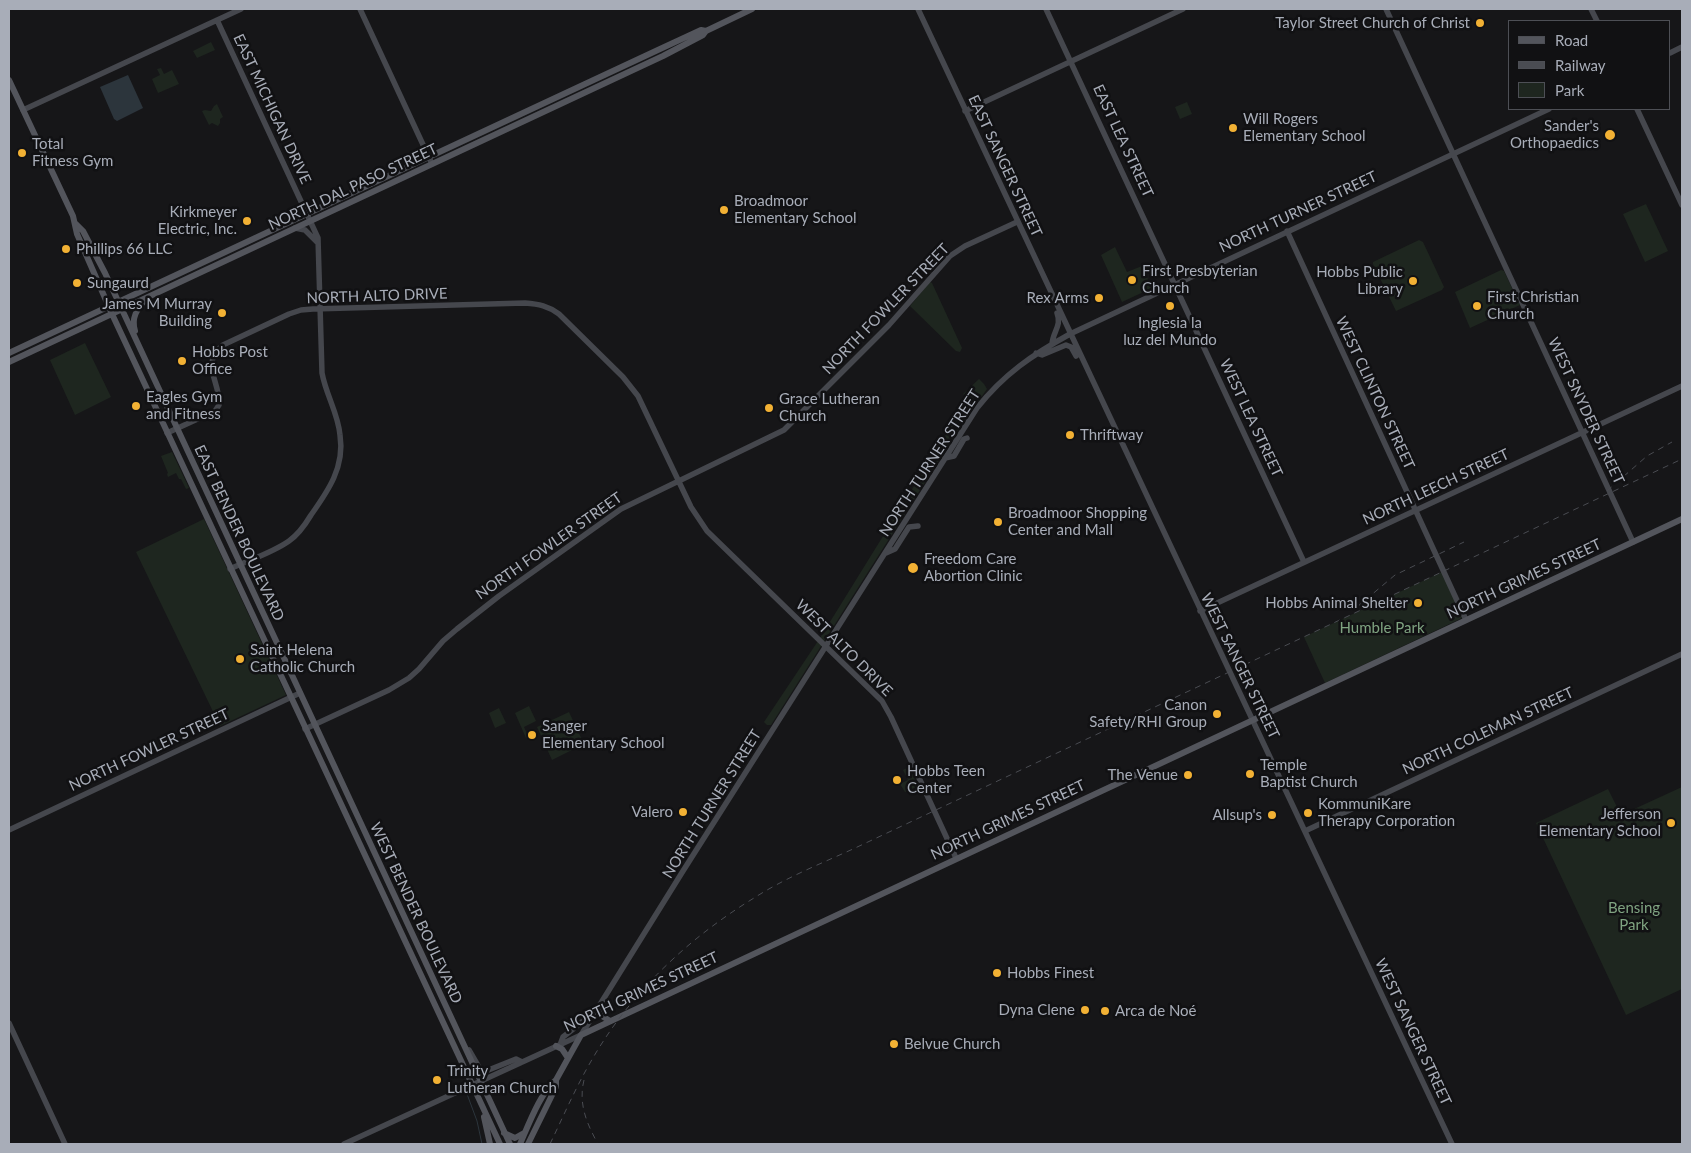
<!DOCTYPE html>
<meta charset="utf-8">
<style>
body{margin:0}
#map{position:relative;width:1691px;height:1153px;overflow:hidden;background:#161618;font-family:Lato,sans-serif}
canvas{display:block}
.frame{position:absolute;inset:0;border:10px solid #a8adb8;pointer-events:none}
.legend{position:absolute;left:1508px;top:20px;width:162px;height:90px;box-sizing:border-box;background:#111113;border:1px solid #4d4f55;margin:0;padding:6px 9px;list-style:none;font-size:15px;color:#a8adb8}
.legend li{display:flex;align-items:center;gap:10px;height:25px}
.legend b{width:25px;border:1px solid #4d4f55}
</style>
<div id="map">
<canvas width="1691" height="1153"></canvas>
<div class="frame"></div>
<ul class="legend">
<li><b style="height:6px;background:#53555c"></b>Road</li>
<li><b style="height:6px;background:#4a4c52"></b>Railway</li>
<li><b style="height:14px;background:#1e261f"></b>Park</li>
</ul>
</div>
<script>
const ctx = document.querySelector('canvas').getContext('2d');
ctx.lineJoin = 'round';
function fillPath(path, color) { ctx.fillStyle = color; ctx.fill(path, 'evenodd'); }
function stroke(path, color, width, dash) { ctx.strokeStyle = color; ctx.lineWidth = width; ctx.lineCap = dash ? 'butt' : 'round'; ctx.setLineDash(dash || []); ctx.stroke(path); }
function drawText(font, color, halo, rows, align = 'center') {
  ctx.font = font + ' Lato,sans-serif'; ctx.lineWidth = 5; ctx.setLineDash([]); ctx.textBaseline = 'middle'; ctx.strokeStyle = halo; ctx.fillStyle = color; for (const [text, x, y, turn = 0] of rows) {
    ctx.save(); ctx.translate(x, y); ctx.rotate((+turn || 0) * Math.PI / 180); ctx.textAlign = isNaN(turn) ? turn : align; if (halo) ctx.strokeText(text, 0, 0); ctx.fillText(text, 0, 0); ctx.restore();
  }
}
const green = new Path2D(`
 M211,42L215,50L197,58L193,51Z
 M161,68L164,74L172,70L179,84L158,93L152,79L160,75L157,69Z
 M1187,102L1192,114L1180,119L1175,107Z
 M217,104L223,117L220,119V123L218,126L212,123L209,125L202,111L205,110L211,111L214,106Z
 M1646,204L1668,251L1645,262L1623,214Z
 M1419,240L1423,242L1444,287L1442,290L1396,311L1373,264V262Z
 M1115,247L1127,272L1142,266L1152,288L1122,302L1101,255Z
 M1501,270L1504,271L1520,305L1470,328L1455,292Z
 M930,282L932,283L962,348L960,352L956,351L910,306Z
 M85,343L111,397L75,415L50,360Z
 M979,379L984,384L987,389L958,430L771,725H767L764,722L820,638L953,423L970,400L963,394Z
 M172,452L189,488L186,489L181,479H179L176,473L168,477L167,474L168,473L161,456Z
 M204,519L286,695L220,726L136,552Z
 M1442,572L1462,617L1460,619L1325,683L1304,637Z
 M529,706L536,721L524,727L528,736L526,738L515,713Z
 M499,708L506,723L495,728L489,713Z
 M569,712L584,744L552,760L537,727Z
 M909,767L918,786L905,792L900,784L908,780L903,770Z
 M1682,787V989L1626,1015L1536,823L1608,789L1621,815Z`);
const water = new Path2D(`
 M128,75L143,108L117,121L114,119L100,87Z`);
const stream = new Path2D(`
 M467,1094L477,1121L482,1144`);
const secondary = new Path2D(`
 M360,9L432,164
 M918,9C1094,388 1275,765 1452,1144
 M1046,9L1304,562
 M1386,9L1633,542
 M1591,9L1597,21
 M217,20L318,238L322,373C326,395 338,413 340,435C345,467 328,491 311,515C305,525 299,534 289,541C272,553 249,560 230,569
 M1670,53L1682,47
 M1637,109L1682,205
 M23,110L241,9
 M965,111L1183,9
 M295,228L305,230L317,242
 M1287,231L1466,620
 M1052,344C1053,331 1062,326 1057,313
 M1036,353L1042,355L1066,345L1071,347L1076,356
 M167,433L215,411L219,405C221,382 199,364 223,345L289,314L301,310L313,309L525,303C539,304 548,306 559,314L623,377L638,396L691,507L707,531L882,701L891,717L956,858
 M945,458L954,456L964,439L967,438
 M886,553L895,549L909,527L918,526
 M1200,611L1682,386
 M305,729L389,690L409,678L419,669L443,641L457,629L499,596L621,509L784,430L889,325L950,256L965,246L1017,222
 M9,830L300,693
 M1305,831L1682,654
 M9,1023L65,1144
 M560,1045L563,1037L592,1014
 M469,1050L480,1069L486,1071L516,1059L522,1062
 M344,1144L581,1035L683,871L977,408C1004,374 1032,355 1070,334L1549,109`);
const primary = new Path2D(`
 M9,80L73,216L77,234L112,314L500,1144
 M76,224L83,231L105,273L510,1144
 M135,331C131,318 137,309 145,300
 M9,353L660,49L701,30L706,31L752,9
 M9,362L663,56L703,35L706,31
 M600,1005L602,1016L610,1021
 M556,1046L562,1049L568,1058
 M484,1117L490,1144
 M504,1133L515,1138L524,1133
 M520,1144C528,1126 541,1091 556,1080
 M528,1144L556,1087V1080L581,1035L1682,519`);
const rail = new Path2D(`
 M1607,491L1647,456L1672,442
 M1357,607L1395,575L1464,542
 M584,1080C578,1104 587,1124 598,1144
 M550,1144C563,1117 575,1089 590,1063C629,994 687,939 754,898C785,878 820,864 853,849L1682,459`);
const markers = [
 [1480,23,5,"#f2b134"],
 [1233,128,5,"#f2b134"],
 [1610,135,6,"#f2b134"],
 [22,153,5,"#f2b134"],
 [724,210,5,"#f2b134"],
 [247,221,5,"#f2b134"],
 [66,249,5,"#f2b134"],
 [1132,280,5,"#f2b134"],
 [1413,281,5,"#f2b134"],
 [77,283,5,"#f2b134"],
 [1099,298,5,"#f2b134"],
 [1170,306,5,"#f2b134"],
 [1477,306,5,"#f2b134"],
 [222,313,5,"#f2b134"],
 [182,361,5,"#f2b134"],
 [136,406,5,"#f2b134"],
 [769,408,5,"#f2b134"],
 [1070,435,5,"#f2b134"],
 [998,522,5,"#f2b134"],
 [913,568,6,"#f2b134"],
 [1418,603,5,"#f2b134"],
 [240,659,5,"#f2b134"],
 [1217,714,5,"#f2b134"],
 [532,735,5,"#f2b134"],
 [1250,774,5,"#f2b134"],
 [1188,775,5,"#f2b134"],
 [897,780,5,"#f2b134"],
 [683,812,5,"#f2b134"],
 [1308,813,5,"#f2b134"],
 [1272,815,5,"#f2b134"],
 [1671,823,5,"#f2b134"],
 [997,973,5,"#f2b134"],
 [1085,1010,5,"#f2b134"],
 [1105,1011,5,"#f2b134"],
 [894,1044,5,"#f2b134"],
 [437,1080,5,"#f2b134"]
];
const poiNames = [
 ["Taylor Street Church of Christ",1470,23,"right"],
 ["Will Rogers",1243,119],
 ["Elementary School",1243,136],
 ["Sander's",1599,126,"right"],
 ["Orthopaedics",1599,143,"right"],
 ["Total",32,144],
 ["Fitness Gym",32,161],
 ["Broadmoor",734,201],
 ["Elementary School",734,218],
 ["Kirkmeyer",237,212,"right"],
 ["Electric, Inc.",237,229,"right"],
 ["Phillips 66 LLC",76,249],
 ["First Presbyterian",1142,271],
 ["Church",1142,288],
 ["Hobbs Public",1403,272,"right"],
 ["Library",1403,289,"right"],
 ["Sungaurd",87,283],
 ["First Christian",1487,297],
 ["Church",1487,314],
 ["Rex Arms",1089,298,"right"],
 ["James M Murray",212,304,"right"],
 ["Building",212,321,"right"],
 ["Inglesia la",1170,323,"center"],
 ["luz del Mundo",1170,340,"center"],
 ["Hobbs Post",192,352],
 ["Office",192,369],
 ["Eagles Gym",146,397],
 ["and Fitness",146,414],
 ["Grace Lutheran",779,399],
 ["Church",779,416],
 ["Thriftway",1080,435],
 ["Broadmoor Shopping",1008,513],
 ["Center and Mall",1008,530],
 ["Freedom Care",924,559],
 ["Abortion Clinic",924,576],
 ["Hobbs Animal Shelter",1408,603,"right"],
 ["Saint Helena",250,650],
 ["Catholic Church",250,667],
 ["Canon",1207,705,"right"],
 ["Safety/RHI Group",1207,722,"right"],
 ["Sanger",542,726],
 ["Elementary School",542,743],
 ["Temple",1260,765],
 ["Baptist Church",1260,782],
 ["Hobbs Teen",907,771],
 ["Center",907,788],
 ["The Venue",1178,775,"right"],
 ["KommuniKare",1318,804],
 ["Therapy Corporation",1318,821],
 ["Valero",673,812,"right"],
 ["Jefferson",1661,814,"right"],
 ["Elementary School",1661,831,"right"],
 ["Allsup's",1262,815,"right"],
 ["Hobbs Finest",1007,973],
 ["Dyna Clene",1075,1010,"right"],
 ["Arca de Noé",1115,1011],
 ["Belvue Church",904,1044],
 ["Trinity",447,1071],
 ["Lutheran Church",447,1088]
];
const streetNames = [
 ["EAST MICHIGAN DRIVE",272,109,65],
 ["EAST LEA STREET",1123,141,65],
 ["EAST SANGER STREET",1005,166,65],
 ["NORTH DAL PASO STREET",353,187,-25],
 ["NORTH TURNER STREET",1298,212,-25],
 ["NORTH ALTO DRIVE",377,296,-2],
 ["NORTH FOWLER STREET",886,309,-46],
 ["WEST CLINTON STREET",1375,393,65],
 ["WEST SNYDER STREET",1586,411,65],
 ["WEST LEA STREET",1251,418,65],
 ["NORTH TURNER STREET",930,463,-57],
 ["NORTH LEECH STREET",1436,487,-25],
 ["EAST BENDER BOULEVARD",239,533,65],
 ["NORTH FOWLER STREET",549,546,-35],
 ["NORTH GRIMES STREET",1524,579,-25],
 ["WEST ALTO DRIVE",844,648,45],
 ["WEST SANGER STREET",1240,666,64],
 ["NORTH COLEMAN STREET",1488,731,-25],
 ["NORTH FOWLER STREET",149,750,-25],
 ["NORTH TURNER STREET",712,804,-58],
 ["NORTH GRIMES STREET",1008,820,-25],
 ["WEST BENDER BOULEVARD",416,913,65],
 ["NORTH GRIMES STREET",641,992,-25],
 ["WEST SANGER STREET",1413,1032,65]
];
const parkNames = [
 ["Humble Park",1382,628],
 ["Bensing",1634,908],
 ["Park",1634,925]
];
fillPath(green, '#1e261f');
fillPath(water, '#2c353c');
stroke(stream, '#2c353c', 1);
stroke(secondary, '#45474d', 5.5);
stroke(primary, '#53555c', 6);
stroke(rail, '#4a4c52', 1, [6, 5]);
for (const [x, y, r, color] of markers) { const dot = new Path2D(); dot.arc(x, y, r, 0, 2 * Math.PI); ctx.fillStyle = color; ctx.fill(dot); stroke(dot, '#111113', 2); }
drawText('15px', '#a8adb8', '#111113', poiNames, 'left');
drawText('15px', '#a8adb8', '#111113', streetNames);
drawText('15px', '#7fa381', '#111113', parkNames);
</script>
